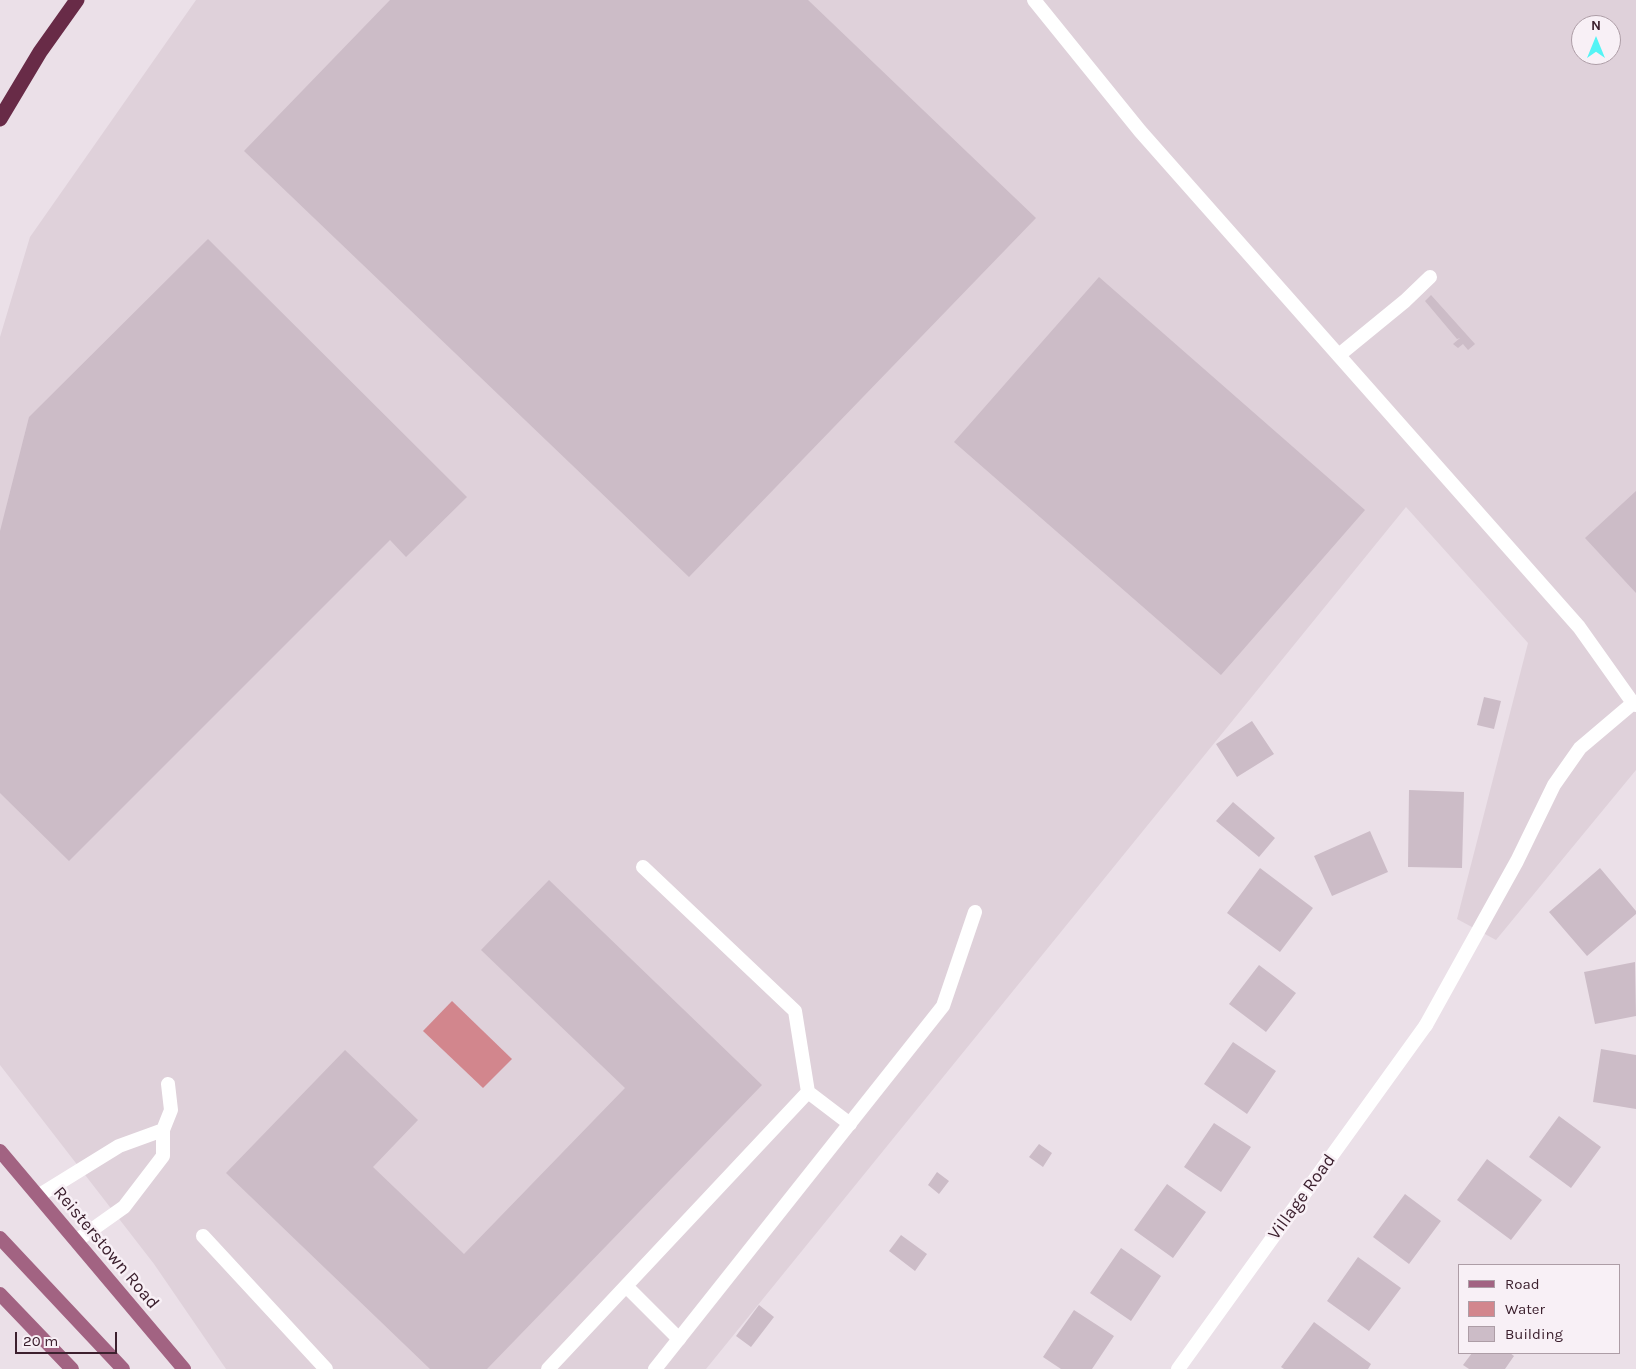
<!DOCTYPE html>
<style>
body{margin:0}
#map{position:relative;width:1636px;height:1369px;overflow:hidden;background:#ebe0e8;font-family:Karla,sans-serif}
canvas{display:block}
.legend{position:absolute;left:1458px;top:1264px;width:162px;height:90px;box-sizing:border-box;background:#f8f0f6;border:1px solid #ad9da6;margin:0;padding:6px 9px;list-style:none;font-size:15px;color:#3c202e}
.legend li{display:flex;align-items:center;gap:10px;height:25px}
.legend b{width:25px;border:1px solid #ad9da6}
.north{position:absolute;left:1571px;top:15px;width:50px;height:50px;box-sizing:border-box;background:#f8f0f6;border:1px solid #ad9da6;border-radius:50%;rotate:0deg;font-size:14px;font-weight:700;line-height:20px;text-align:center;color:#3c202e}
.north::after{content:'';display:block;margin:auto;width:18px;height:22px;background:#54f4f5;clip-path:polygon(50% 0,100% 100%,50% 72%,0 100%)}
.scale{position:absolute;left:15px;top:1332px;width:102px;height:22px;box-sizing:border-box;border:2px solid #3c202e;border-top:0;padding-left:6px;font-size:15px;line-height:18px;white-space:nowrap;color:#3c202e;-webkit-text-stroke:4px #f8f0f6;paint-order:stroke}
</style>
<div id="map">
<canvas width="1636" height="1369"></canvas>
<ul class="legend">
<li><b style="height:6px;background:#a26382"></b>Road</li>
<li><b style="height:14px;background:#d2868d"></b>Water</li>
<li><b style="height:14px;background:#ccbcc7"></b>Building</li>
</ul>
<div class="north">N</div>
<div class="scale">20 m</div>
</div>
<script>
const ctx = document.querySelector('canvas').getContext('2d');
ctx.lineJoin = 'round';
function fillPath(path, color) { ctx.fillStyle = color; ctx.fill(path, 'evenodd'); }
function stroke(path, color, width, dash) { ctx.strokeStyle = color; ctx.lineWidth = width; ctx.lineCap = dash ? 'butt' : 'round'; ctx.setLineDash(dash || []); ctx.stroke(path); }
function drawText(font, color, halo, rows, align = 'center') {
  ctx.font = font + ' Karla,sans-serif'; ctx.lineWidth = 5; ctx.setLineDash([]); ctx.textBaseline = 'middle'; ctx.strokeStyle = halo; ctx.fillStyle = color; for (const [text, x, y, turn = 0] of rows) {
    ctx.save(); ctx.translate(x, y); ctx.rotate((+turn || 0) * Math.PI / 180); ctx.textAlign = isNaN(turn) ? turn : align; if (halo) ctx.strokeText(text, 0, 0); ctx.fillText(text, 0, 0); ctx.restore();
  }
}
const built = new Path2D(`
 M196,0H1636V770L1496,940L1457,919L1528,643L1406,507L706,1369H226L154,1264L0,1065V337L30,237ZM1581,25H1611V55H1581Z`);
const water = new Path2D(`
 M452,1001L512,1059L483,1088L423,1031Z`);
const building = new Path2D(`
 M390,0H808L1036,218L689,577L244,151Z
 M208,239L467,497L406,557L390,540L69,861L0,793V531L29,417Z
 M1099,277L1365,510L1221,675L954,442Z
 M1431,295L1475,344L1468,350L1463,344L1458,348L1453,344L1460,338L1457,339L1425,301Z
 M1636,491V593L1585,538Z
 M1484,697L1501,701L1494,729L1477,725Z
 M1252,721L1274,754L1237,777L1216,744Z
 M1409,790L1464,792L1462,868L1408,867Z
 M1233,802L1275,838L1259,857L1216,821Z
 M1370,831L1388,872L1332,896L1314,856Z
 M1260,868L1313,908L1280,952L1227,913Z
 M1600,868L1636,911V914L1587,956L1549,912Z
 M549,880L762,1085L487,1369H430L226,1173L345,1050L418,1120L373,1167L464,1254L625,1088L481,950Z
 M1635,962L1636,1016L1595,1024L1584,972Z
 M1259,965L1296,993L1266,1032L1229,1004Z
 M1233,1042L1276,1071L1247,1114L1204,1084Z
 M1601,1049L1636,1055V1109L1593,1102Z
 M1559,1116L1601,1147L1571,1188L1529,1157Z
 M1214,1123L1251,1147L1221,1192L1184,1167Z
 M1039,1144L1052,1153L1043,1167L1029,1157Z
 M1487,1159L1542,1200L1511,1240L1457,1200Z
 M937,1172L949,1181L939,1194L928,1185Z
 M1167,1184L1206,1212L1173,1258L1134,1230Z
 M1405,1194L1441,1221L1409,1264L1373,1237Z
 M901,1235L927,1254L915,1271L889,1251Z
 M1121,1248L1161,1276L1131,1321L1090,1293Z
 M1358,1257L1401,1288L1369,1331L1327,1301Z
 M759,1305L774,1317L751,1347L736,1336Z
 M1074,1310L1114,1336L1092,1369H1061L1043,1357Z
 M1314,1322L1371,1364L1368,1369H1284L1281,1367Z
 M1472,1353H1510L1514,1356L1505,1369H1469L1463,1365Z`);
const service = new Path2D(`
 M1034,0L1140,131L1579,627L1633,703
 M1339,355L1405,301L1430,277
 M1426,1025L1517,861L1554,785L1580,748L1633,703L1636,705
 M808,1092L850,1124
 M38,1196L119,1146L163,1130
 M203,1236L326,1369
 M76,1241L124,1207L163,1156V1130L171,1110L168,1084
 M626,1286L679,1339
 M548,1369L808,1092L795,1011L643,867`);
const minor = new Path2D(`
 M655,1369L943,1006L975,912
 M1178,1369L1426,1025`);
const primary = new Path2D(`
 M0,1151L184,1369
 M0,1238L123,1369
 M0,1294L72,1369`);
const motorway = new Path2D(`
 M0,119L40,52L77,0`);
const streetNames = [
 ["Village Road",1302,1197,-54],
 ["Reisterstown Road",106,1248,50]
];
fillPath(built, '#dfd1da');
fillPath(water, '#d2868d');
fillPath(building, '#ccbcc7');
stroke(service, '#fff', 14);
stroke(minor, '#fff', 14);
stroke(primary, '#a26382', 14);
stroke(motorway, '#682b47', 15);
drawText('18px', '#3c202e', '#f8f0f6', streetNames);
</script>
